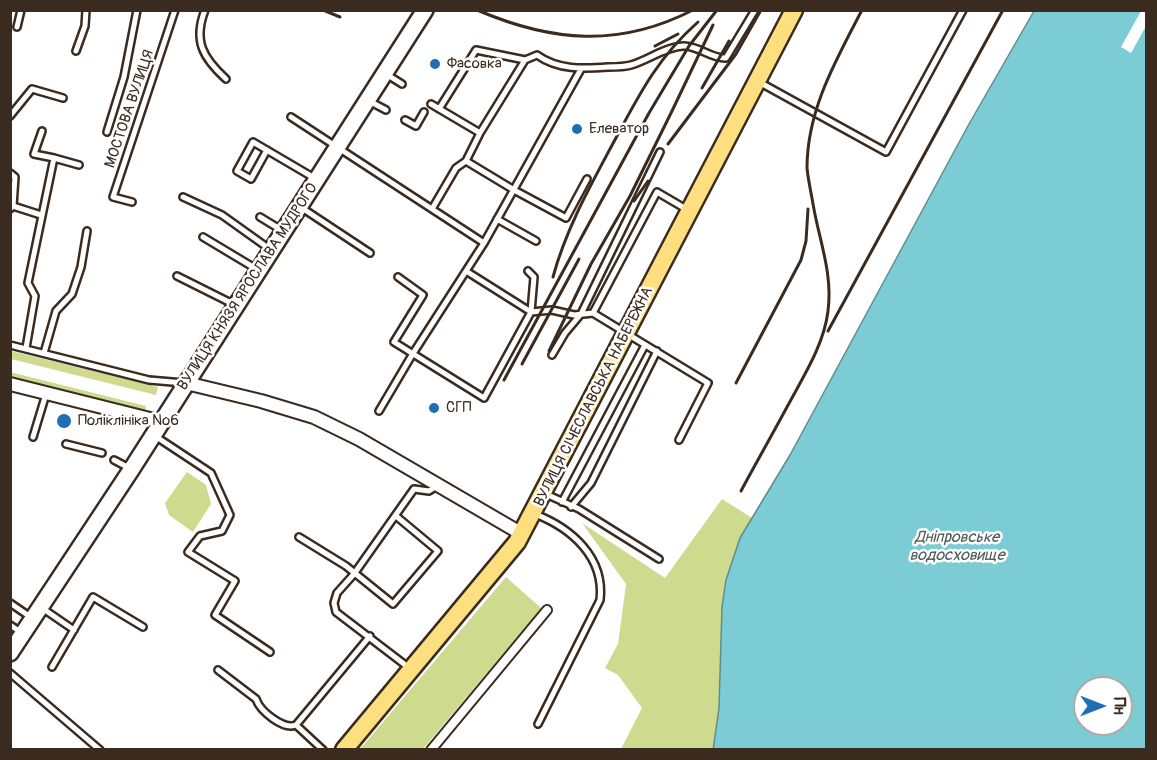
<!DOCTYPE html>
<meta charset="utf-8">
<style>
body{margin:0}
#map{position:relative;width:1157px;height:760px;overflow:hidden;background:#fff;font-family:Pangolin,sans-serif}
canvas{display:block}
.frame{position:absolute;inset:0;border:12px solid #3b2a1e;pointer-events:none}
.north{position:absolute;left:1073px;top:676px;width:60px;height:60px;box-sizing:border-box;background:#fff;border:2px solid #b1aaa5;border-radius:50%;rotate:90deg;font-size:16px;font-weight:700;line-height:24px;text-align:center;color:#3b2a1e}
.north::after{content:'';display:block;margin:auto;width:21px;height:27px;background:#1f6fb2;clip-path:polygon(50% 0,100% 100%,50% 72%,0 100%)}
</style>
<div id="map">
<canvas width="1157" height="760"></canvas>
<div class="frame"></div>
<div class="north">Пн</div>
</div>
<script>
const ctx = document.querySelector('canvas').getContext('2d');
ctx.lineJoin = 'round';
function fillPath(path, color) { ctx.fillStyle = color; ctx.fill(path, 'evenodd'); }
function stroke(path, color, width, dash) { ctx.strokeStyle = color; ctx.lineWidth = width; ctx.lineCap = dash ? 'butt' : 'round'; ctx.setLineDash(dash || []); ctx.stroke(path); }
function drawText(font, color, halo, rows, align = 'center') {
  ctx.font = font + ' Pangolin,sans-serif'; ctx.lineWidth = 5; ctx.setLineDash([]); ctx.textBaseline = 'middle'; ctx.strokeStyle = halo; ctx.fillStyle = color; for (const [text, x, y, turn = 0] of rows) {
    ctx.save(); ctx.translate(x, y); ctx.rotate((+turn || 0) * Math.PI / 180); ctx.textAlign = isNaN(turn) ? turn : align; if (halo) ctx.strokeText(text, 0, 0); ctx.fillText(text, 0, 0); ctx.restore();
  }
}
const green = new Path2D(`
 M11,351L158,387L156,395L11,359Z
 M10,372L146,406L145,414L11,380Z
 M187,472L206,485L211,504L193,532L169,515L165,503Z
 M722,499L752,518L740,538L734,554L722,607L719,708L713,749H621L642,708L618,675L605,668L618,644L626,584L582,523L665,578Z
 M506,577L541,608L423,749H360Z`);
const water = new Path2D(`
 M1034,11H1146V749L713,750L719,708L722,607L726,580L740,538L790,455L969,124ZM1085,688H1121V724H1085Z`);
const pier = new Path2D(`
 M1141,11H1146V26L1131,53L1121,47Z`);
const service = new Path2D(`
 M205,10C193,41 203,58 226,79
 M17,27L21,10
 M76,51L85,26L86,10
 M386,74L402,84
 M759,82L886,152L963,10
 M369,101L386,110
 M431,104L480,133
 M439,109L476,50L525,60
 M10,116L32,89L63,98
 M291,117L484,243
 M405,120L416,126L424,112
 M42,131L34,154L54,158
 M107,132L124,77L137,10
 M267,150L251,179L237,171L253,142L316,179
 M466,161L514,190L566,218L587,179
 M10,173L15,177L13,206
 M183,197L222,215L271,250
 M132,202L113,197L175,10
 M302,208L370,253
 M10,209L13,206L41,215
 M432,209L456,168L466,161L480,133L525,60L537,55C558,70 583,69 608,67C616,67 624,67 631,65C648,60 665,47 683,46C698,45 711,59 726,58L755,10
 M260,217L283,231
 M497,219L536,241
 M203,237L258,270
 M466,271L531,312L552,310L574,315L593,313L708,383L679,440
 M177,276L235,305
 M398,277L423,295L394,342L484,398L531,312L534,277L528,271
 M593,313L657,192L686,209
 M10,345L149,380L184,383
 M26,348L35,296L28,283L54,158L79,165
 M44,353L56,311L72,294L81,267L87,231
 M552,355L565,333L581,314L660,152
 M379,411L412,355L484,243L581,69
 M155,436L211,473L230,515L222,531L200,536L188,552L235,581L215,615L270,652
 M33,437L46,394
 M66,444L102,453
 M114,460L131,469
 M546,494L579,509L659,559
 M562,502L645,345
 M571,507L591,483L657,351
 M535,514C571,528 605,557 600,600L538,724
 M299,537L346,566L393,604L438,551L396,516
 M10,603L32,618
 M42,608L74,630
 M10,625L22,633
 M52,667L93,597L143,627
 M408,667L336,612L334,603L337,593L354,574L414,489L429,491L437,486
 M218,670L256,699C260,711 283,730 296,725L370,636
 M10,673L100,750
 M296,725L323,750`);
const pedestrian = new Path2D(`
 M431,750L547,610`);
const tertiary = new Path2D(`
 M186,383L261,401L314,417L359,439L522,534
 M10,384L162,422`);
const secondary = new Path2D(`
 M10,653L131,470L425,10`);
const primary = new Path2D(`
 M344,750L517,542L794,10`);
const rail = new Path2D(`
 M323,10L340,17
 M477,10C552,42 619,48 693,10
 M655,46L678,34
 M702,88L729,41
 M668,144L736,54L761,10
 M634,201L648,181
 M553,277C565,232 588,190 610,149C637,99 655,60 698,22
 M828,331L1003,10
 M549,351L591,264L630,196L672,111L713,25
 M522,364L579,259
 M504,380L649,113L689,46L717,10
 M736,383L801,260L806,241L808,209
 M741,491C756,463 772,435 787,407C803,377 824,345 828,311C833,273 819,240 813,204C811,192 808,179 807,168C807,110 836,60 862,10`);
const markers = [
 [435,64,6,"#1f6fb2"],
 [577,129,6,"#1f6fb2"],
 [434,408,6,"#1f6fb2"],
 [64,421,8,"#1f6fb2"]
];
const poiNames = [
 ["Фасовка",447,64],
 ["Елеватор",589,129],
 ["СГП",446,408],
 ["Поліклініка №6",78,421]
];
const streetNames = [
 ["МОСТОВА ВУЛИЦЯ",130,109,-71],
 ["ВУЛИЦЯ КНЯЗЯ ЯРОСЛАВА МУДРОГО",248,287,-57],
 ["ВУЛИЦЯ СІЧЕСЛАВСЬКА НАБЕРЕЖНА",594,397,-63]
];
const waterNames = [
 ["Дніпровське",957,538],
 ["водосховище",957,556]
];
fillPath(green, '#ceda8d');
fillPath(water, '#7bccd5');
stroke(water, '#618b8c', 1.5);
fillPath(pier, '#fff');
stroke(service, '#3b2a1e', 10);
stroke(pedestrian, '#3b2a1e', 12);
stroke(tertiary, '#3b2a1e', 16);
stroke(secondary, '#3b2a1e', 20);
stroke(primary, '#3b2a1e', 21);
stroke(service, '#fff', 5);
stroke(pedestrian, '#fff', 8);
stroke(tertiary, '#fff', 12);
stroke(secondary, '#fff', 15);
stroke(primary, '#fddf80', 16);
stroke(rail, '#3b2a1e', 3);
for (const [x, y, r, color] of markers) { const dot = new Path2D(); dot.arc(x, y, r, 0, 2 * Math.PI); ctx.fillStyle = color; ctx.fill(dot); stroke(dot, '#fff', 2); }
drawText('15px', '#3b2a1e', '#fff', poiNames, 'left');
drawText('15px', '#3b2a1e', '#fff', streetNames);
drawText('italic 16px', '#4e5b55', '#fff', waterNames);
</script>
